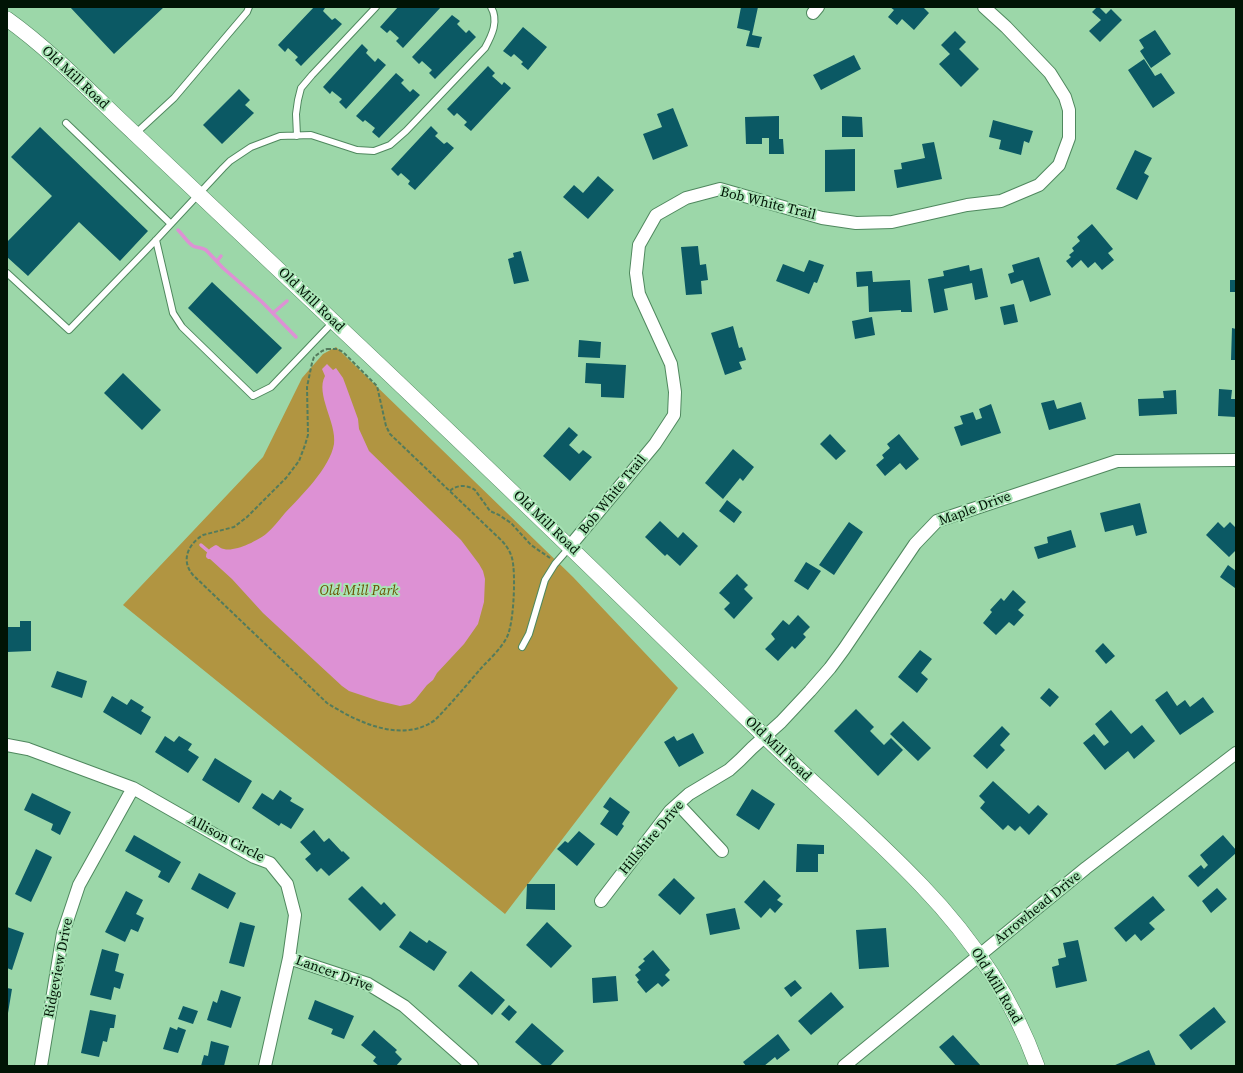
<!DOCTYPE html>
<style>
body{margin:0}
#map{position:relative;width:1243px;height:1073px;overflow:hidden;background:#9cd7a9;font-family:"Source Serif 4",serif}
canvas{display:block}
.frame{position:absolute;inset:0;border:8px solid #011405;pointer-events:none}
</style>
<div id="map">
<canvas width="1243" height="1073"></canvas>
<div class="frame"></div>
</div>
<script>
const ctx = document.querySelector('canvas').getContext('2d');
ctx.lineJoin = 'round';
function fillPath(path, color) { ctx.fillStyle = color; ctx.fill(path, 'evenodd'); }
function stroke(path, color, width, dash) { ctx.strokeStyle = color; ctx.lineWidth = width; ctx.lineCap = dash ? 'butt' : 'round'; ctx.setLineDash(dash || []); ctx.stroke(path); }
function drawText(font, color, halo, rows, align = 'center') {
  ctx.font = font + ' "Source Serif 4",serif'; ctx.lineWidth = 4; ctx.setLineDash([]); ctx.textBaseline = 'middle'; ctx.strokeStyle = halo; ctx.fillStyle = color; for (const [text, x, y, turn = 0] of rows) {
    ctx.save(); ctx.translate(x, y); ctx.rotate((+turn || 0) * Math.PI / 180); ctx.textAlign = isNaN(turn) ? turn : align; if (halo) ctx.strokeText(text, 0, 0); ctx.fillText(text, 0, 0); ctx.restore();
  }
}
const green = new Path2D(`
 M336,347L573,577L678,688L505,914L123,605L263,457L302,378L323,354Z`);
const water = new Path2D(`
 M327,364L333,370L336,368L343,378L346,386L358,419L359,429L369,451L461,540L479,564L483,571L485,579L484,602L478,624L464,644L437,673L433,680L427,685L415,700L410,704L400,706L379,701L349,691L342,686L263,613L232,579L210,559H208L206,557C206,551 211,547 216,545C219,546 221,549 224,549C235,552 257,541 266,534C273,528 279,520 285,513C301,496 330,468 334,444C337,423 315,394 325,376L322,369Z`);
const stream = new Path2D(`
 M178,230C183,235 187,242 193,246C197,248 202,247 206,250L223,268L262,302L296,337
 M217,261L221,256
 M273,313L287,301
 M201,545L208,551`);
const building = new Path2D(`
 M70,7H164L114,54Z
 M314,7H323L325,8L323,11L332,20L335,18L342,24L301,66L295,60L298,57L288,48L285,52L278,45Z
 M398,7H441L403,48L396,41L399,38L390,30L387,33L380,27Z
 M741,7H758L752,35L762,37L759,48L746,46L750,31L737,28Z
 M890,7H923L929,13L914,30L902,19L897,25L888,17L894,10Z
 M1097,7H1099L1106,14L1111,9L1122,20L1100,42L1089,31L1101,20L1092,12Z
 M452,15L460,21L457,24L466,33L469,30L476,37L435,79L429,73L432,70L422,61L419,64L412,57Z
 M523,27L547,47L528,70L521,64L523,62L514,54L511,57L503,51Z
 M1155,30L1171,54L1151,68L1140,51L1144,48L1139,40Z
 M955,31L966,42L959,49L979,69L961,87L939,64L950,54L941,45Z
 M362,44L368,50L366,53L375,62L378,58L386,65L346,109L339,102L342,99L332,91L330,94L323,87Z
 M854,55L861,69L821,90L813,75Z
 M1144,59L1155,76L1161,73L1175,93L1153,108L1128,70Z
 M488,66L495,73L492,76L502,85L504,82L511,88L471,131L464,125L467,122L457,113L454,116L447,109Z
 M396,73L404,80L401,83L410,92L413,89L420,95L379,138L372,132L375,128L365,120L363,122L356,116Z
 M239,89L250,100L245,105L254,113L222,144L203,125Z
 M673,108L688,146L653,160L643,134L662,127L657,114Z
 M779,116V139H783L784,154H769V138H762V144H746L745,117Z
 M842,116L862,117L863,137H842Z
 M993,120L1033,131L1029,143L1024,141L1021,155L999,149L1001,140L989,137Z
 M431,126L438,133L435,136L444,144L447,142L454,148L415,190L408,184L410,181L401,173L398,176L391,169Z
 M40,127L148,231L120,261L79,222L28,276L7,257V242L52,196L11,157Z
 M934,142L942,179L897,188L894,170L902,169L901,163L925,158L922,144Z
 M855,149V191L825,192V150Z
 M1135,150L1152,158L1144,173L1149,176L1137,200L1116,189Z
 M598,176L614,190L588,219L563,197L574,185L583,193Z
 M1092,224L1113,249L1108,253L1114,260L1102,270L1095,262L1088,268L1081,260L1072,268L1066,261L1071,257L1069,255L1074,251L1072,248L1080,241L1077,237Z
 M698,246L700,265L706,264L708,280L701,281L702,294L686,295L681,247Z
 M521,251L529,281L514,284L508,259L514,257L513,253Z
 M1039,257L1051,295L1030,302L1023,280L1011,284L1008,274L1014,272L1012,265Z
 M809,260L824,265L817,283L814,282L809,294L776,281L783,264L804,272Z
 M969,265L970,271L982,268L988,297L975,300L972,283L944,289L948,310L934,313L928,279L944,276L943,271Z
 M872,271L873,282L910,280L912,312H901V310L869,312L868,286L857,287L856,272Z
 M1230,280H1236V292H1230Z
 M212,282L282,348L257,374L188,308Z
 M1014,304L1018,322L1004,325L1000,307Z
 M872,317L875,335L855,339L852,321Z
 M733,326L739,348L742,347L746,360L739,362L742,369L725,375L711,333Z
 M1232,328L1236,329V360H1231Z
 M579,340L601,342L600,358L578,357Z
 M586,363L626,365L624,398L601,397V384L585,383Z
 M123,373L161,410L142,430L104,393Z
 M1219,389L1232,390L1231,399H1236V417L1218,416Z
 M1176,390L1177,414L1139,416L1138,399L1164,398L1163,391Z
 M1054,400L1057,409L1081,402L1086,419L1049,430L1041,403Z
 M991,404L1001,433L961,446L954,427L963,424L960,416L973,412L976,420L982,418L979,409Z
 M569,427L578,435L569,445L579,454L583,450L592,457L570,481L543,456Z
 M830,434L846,451L836,460L820,444Z
 M899,434L919,459L906,470L900,463L885,476L876,465L884,458L882,455L890,448L887,444Z
 M733,449L754,467L743,481L740,478L723,499L705,483Z
 M727,500L742,512L734,523L719,511Z
 M1140,503L1147,533L1136,536L1133,525L1105,532L1100,513Z
 M660,521L678,538L683,532L698,546L680,566L667,554L665,556L645,537Z
 M849,522L863,532L834,575L819,565Z
 M1218,522L1224,528L1230,522L1236,528V550L1229,557L1206,535Z
 M1071,530L1076,547L1038,559L1034,547L1048,543L1047,537Z
 M806,562L821,571L808,590L794,581Z
 M1228,565L1236,571V586L1235,588L1220,577Z
 M737,574L748,585L744,589L753,598L734,619L724,609L730,603L719,593Z
 M1013,590L1026,602L1018,610L1024,615L1014,626L1009,622L996,635L983,623L992,612L990,610L1001,598L1004,601Z
 M798,615L810,627L803,634L806,637L795,649L792,646L778,661L765,649L775,639L771,634L783,620L789,625Z
 M20,621H31V651L7,652L8,627H20Z
 M1103,643L1115,656L1106,664L1095,651Z
 M920,650L932,659L921,673L928,679L917,693L898,677Z
 M57,671L87,681L82,698L51,687Z
 M1049,688L1059,697L1050,707L1040,698Z
 M1167,691L1177,706L1185,700L1190,707L1203,697L1214,712L1180,735L1155,700Z
 M112,696L127,705L131,699L144,707L141,711L151,717L141,735L103,712Z
 M856,709L874,727L870,731L884,745L891,738L903,750L878,776L834,731Z
 M1111,710L1131,734L1142,725L1155,741L1134,759L1128,751L1105,770L1083,743L1094,734L1104,746L1109,742L1095,724Z
 M903,721L931,748L918,761L890,734Z
 M1002,726L1010,734L1000,745L1005,750L987,769L973,756Z
 M693,733L704,753L679,767L664,742L674,736L677,741Z
 M165,736L174,742L179,736L192,744L188,750L199,757L188,773L155,752Z
 M215,758L252,781L239,803L202,780Z
 M993,781L1029,814L1038,805L1048,814L1029,835L1020,826L1015,831L1008,825L1003,830L980,808L985,802L979,796Z
 M752,789L775,804L759,830L736,815Z
 M280,790L292,798L290,801L304,809L291,829L281,823L279,826L252,808L262,793L273,800Z
 M32,793L71,812L60,835L51,830L53,824L24,810Z
 M610,797L630,812L622,824L624,826L617,836L600,824L609,811L603,807Z
 M314,830L324,842L329,838L342,852L343,851L350,858L329,876L321,868L317,872L305,859L311,854L300,842Z
 M579,831L595,844L577,866L557,849L565,841L568,843Z
 M134,835L181,862L169,883L158,877L161,871L125,851Z
 M1223,835L1236,850V853L1198,887L1188,876L1201,865L1204,869L1208,865L1200,855Z
 M797,844L824,845V854H818V872H796Z
 M36,849L52,857L31,902L15,894Z
 M199,873L236,893L228,909L191,889Z
 M674,878L695,898L680,915L658,895Z
 M764,880L781,896L777,900L783,904L775,913L770,908L761,918L744,902Z
 M527,884H555V910L526,909Z
 M362,886L381,905L384,902L396,915L380,931L348,899Z
 M1217,888L1227,899L1211,913L1202,901Z
 M126,891L143,900L136,914L144,918L138,932L131,929L125,942L105,932Z
 M1153,896L1165,910L1149,923L1155,929L1141,941L1135,934L1126,942L1114,928Z
 M735,908L740,929L710,935L706,914Z
 M240,922L255,926L244,967L229,963Z
 M547,922L572,946L551,968L526,945Z
 M7,927L24,933L12,970L7,968Z
 M886,928L889,967L859,969L856,930Z
 M410,931L427,943L429,940L447,952L434,971L399,947Z
 M1078,940L1087,981L1056,988L1052,967L1059,965L1058,959L1066,957L1063,943Z
 M102,949L119,954L115,971L124,974L120,989L114,987L111,1000L90,995Z
 M653,950L670,970L665,975L670,980L662,987L658,983L646,993L637,982L639,980L635,975L641,970L638,967L645,961L643,959Z
 M471,971L505,1000L492,1015L458,986Z
 M616,976L618,1001L593,1003L592,978Z
 M795,980L802,988L791,997L784,988Z
 M7,988L12,989L8,1013H7Z
 M221,990L241,997L231,1028L207,1020L213,1001L217,1003Z
 M831,992L844,1007L811,1035L798,1021Z
 M315,1000L354,1016L344,1039L331,1034L333,1029L308,1019Z
 M509,1005L517,1012L509,1021L501,1014Z
 M183,1006L198,1011L193,1024L178,1019Z
 M1214,1007L1226,1022L1191,1050L1179,1035Z
 M90,1010L116,1015L114,1028H110L107,1042L103,1041L99,1057L81,1053Z
 M532,1023L564,1051L550,1066H543L515,1042Z
 M170,1027L177,1030L178,1027L186,1030L178,1053L163,1049Z
 M374,1030L397,1050L395,1052L402,1059L396,1066L386,1065L379,1066L373,1061L376,1057L361,1045Z
 M778,1034L790,1050L777,1060L775,1057L764,1066H746L743,1062Z
 M953,1035L981,1066H956L939,1047Z
 M211,1041L229,1046L224,1066H201L204,1055L208,1056Z
 M1149,1050L1156,1066H1113Z`);
const path = new Path2D(`
 M327,349H337L343,352L377,386L386,426L390,434L501,540C506,545 510,551 512,558C516,573 514,623 507,637C502,647 492,657 484,665C468,683 452,703 435,720C402,744 357,722 327,703L193,575C181,561 187,545 203,535L234,527L247,517L286,478L299,461L305,445L308,435L307,387L312,363L314,357L322,351Z
 M450,491C457,484 468,485 475,490L490,511L499,515L511,523L531,545L550,558`);
const service = new Path2D(`
 M66,123L171,224
 M135,134L174,98L230,32L247,12L249,7
 M297,136L296,114L298,100L301,88L312,75L376,7
 M156,240L173,313L182,327L253,396L271,387L334,321
 M7,273L69,330L156,240L223,168L230,161L251,147L280,136L311,135L357,150L374,151L390,145L406,131L485,48C492,35 499,21 491,7
 M522,647L529,634L545,580L555,564L569,548`);
const minor = new Path2D(`
 M813,13L818,7
 M570,546L655,444L674,415L675,392L671,364L639,294L636,273L639,245L656,215L686,198L720,189L822,218L856,223L892,222L967,205L1001,201L1039,185L1059,165L1069,138V110L1065,97L1050,73L1006,27L984,7
 M7,745L28,749L133,788L254,857L270,863L287,884L295,915L289,958L265,1066
 M678,804L722,851
 M601,901L670,811L689,794L729,770L740,760L752,748L781,722L810,691L830,668L844,649L915,544L937,521L1117,461L1236,460
 M289,958L368,984L404,1006L472,1066
 M41,1066L63,933L79,885L133,788
 M844,1066L1086,868L1236,753`);
const tertiary = new Path2D(`
 M7,19C53,52 92,94 134,133C213,207 292,282 371,357C502,481 631,606 761,733C814,785 871,832 922,886C971,937 1013,999 1037,1066`);
const streetNames = [
 ["Old Mill Road",75,78,43],
 ["Bob White Trail",768,204,14],
 ["Old Mill Road",311,300,44],
 ["Bob White Trail",613,495,-51],
 ["Maple Drive",975,509,-20],
 ["Old Mill Road",546,523,44],
 ["Old Mill Road",778,749,44],
 ["Hillshire Drive",652,838,-50],
 ["Allison Circle",226,839,28],
 ["Arrowhead Drive",1038,908,-39],
 ["Ridgeview Drive",59,968,-79],
 ["Lancer Drive",334,974,20],
 ["Old Mill Road",996,986,59]
];
const parkNames = [
 ["Old Mill Park",359,591]
];
fillPath(green, '#b19541');
fillPath(water, '#dd91d4');
stroke(stream, '#dd91d4', 3.5);
fillPath(building, '#0b5964');
stroke(service, '#4f885e', 8);
stroke(minor, '#4f885e', 14);
stroke(tertiary, '#4f885e', 16);
stroke(path, '#537b5c', 2, [4, 2]);
stroke(service, '#fff', 6);
stroke(minor, '#fff', 12);
stroke(tertiary, '#fff', 15);
drawText('14px', '#011405', '#a9e4b6', streetNames);
drawText('italic 14px', '#695300', '#a9e4b6', parkNames);
</script>
